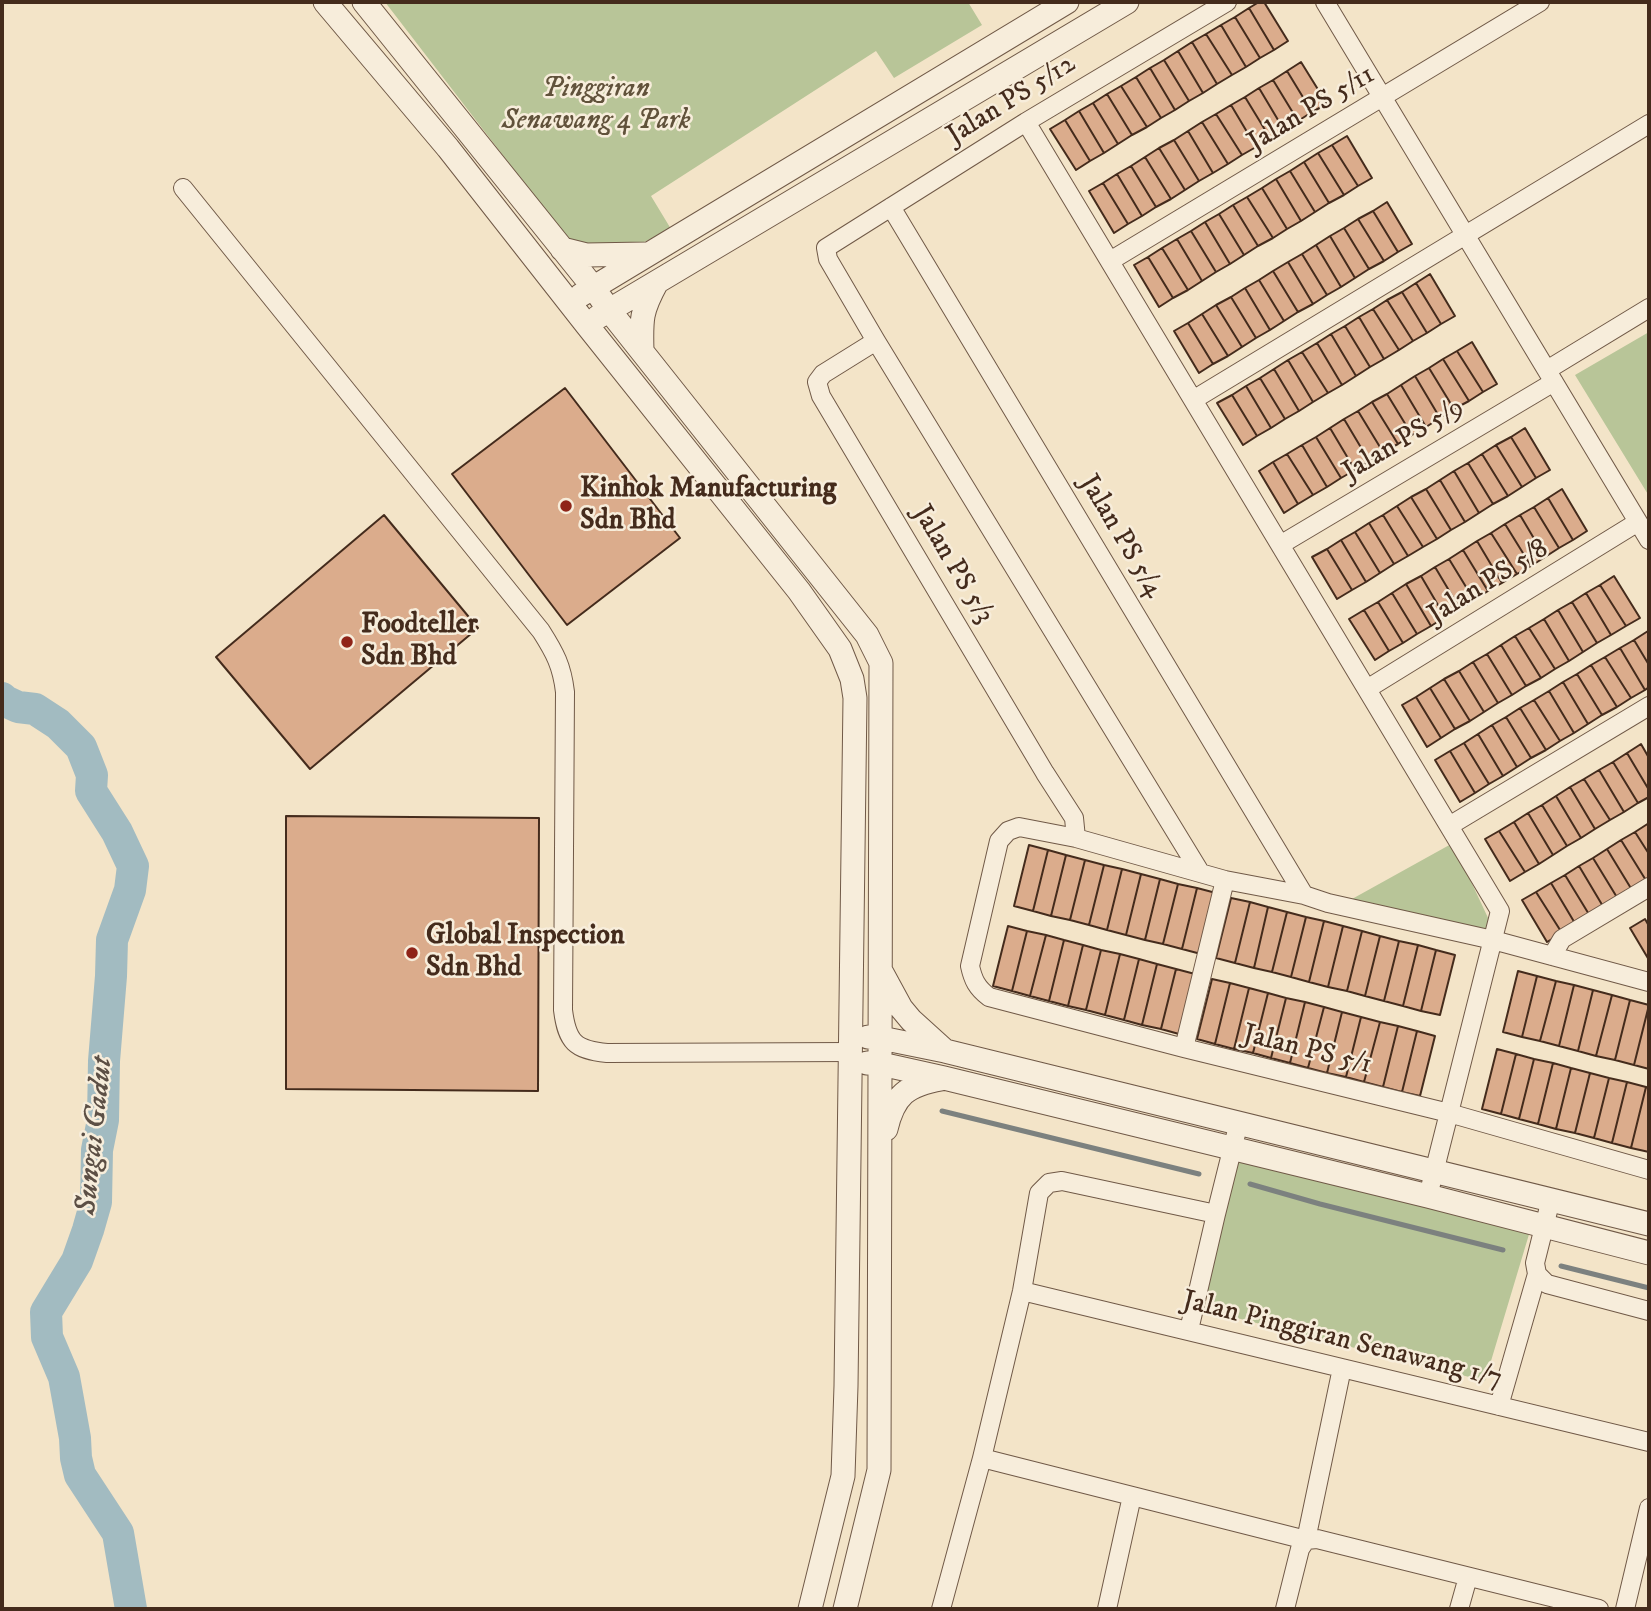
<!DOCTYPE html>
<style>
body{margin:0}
#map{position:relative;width:1651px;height:1611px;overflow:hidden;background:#f3e4c8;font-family:"IM FELL DW Pica",serif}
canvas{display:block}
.frame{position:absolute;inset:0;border:4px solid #442b1c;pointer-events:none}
</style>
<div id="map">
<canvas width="1651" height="1611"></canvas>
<div class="frame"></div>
</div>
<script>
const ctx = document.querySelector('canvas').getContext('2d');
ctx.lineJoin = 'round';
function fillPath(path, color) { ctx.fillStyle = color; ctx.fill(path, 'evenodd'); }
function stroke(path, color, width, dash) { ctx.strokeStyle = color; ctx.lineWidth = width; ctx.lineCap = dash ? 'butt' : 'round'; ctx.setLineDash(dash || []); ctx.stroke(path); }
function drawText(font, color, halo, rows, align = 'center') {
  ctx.font = font + ' "IM FELL DW Pica",serif'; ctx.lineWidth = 5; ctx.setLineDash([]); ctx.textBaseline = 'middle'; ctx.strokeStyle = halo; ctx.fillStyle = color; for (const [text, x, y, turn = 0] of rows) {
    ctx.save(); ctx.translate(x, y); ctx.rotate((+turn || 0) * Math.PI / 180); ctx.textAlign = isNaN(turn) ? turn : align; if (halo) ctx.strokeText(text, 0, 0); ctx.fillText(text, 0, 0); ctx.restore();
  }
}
const green = new Path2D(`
 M385,2H968L982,25L894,78L876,51L651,196L671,229L642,243L584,246L568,240Z
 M1649,332V496L1575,375Z
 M1453,843L1489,920L1486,930L1352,899Z
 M1238,1158L1530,1231L1485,1381L1221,1314L1207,1293Z`);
const stream = new Path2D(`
 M942,1111L1199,1174
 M1250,1184L1320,1204L1503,1250
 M1561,1266L1649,1288`);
const river = new Path2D(`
 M2,698L5,701L18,707L35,709L58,724L81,747L92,775L91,791L117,832L133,866L130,890L112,940L111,976L104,1061L103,1120L97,1150L96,1202L88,1230L77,1261L46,1312L47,1337L64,1377L75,1438L76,1458L80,1475L118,1533L131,1609`);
const building = new Path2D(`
 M1259,2H1264L1288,41L1274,50L1249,8Z
 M1249,8L1274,50L1260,58L1235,17Z
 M1235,17L1260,58L1246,67L1221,25Z
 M1221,25L1246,67L1232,75L1206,34Z
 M1206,34L1232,75L1217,84L1192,42Z
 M1192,42L1217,84L1203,93L1178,51Z
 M1178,51L1203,93L1189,101L1164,60Z
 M1164,60L1189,101L1175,110L1150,68Z
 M1301,62L1327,104L1312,112L1287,71Z
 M1150,68L1175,110L1161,118L1136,77Z
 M1287,71L1312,112L1298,121L1273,80Z
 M1136,77L1161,118L1147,127L1121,86Z
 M1273,80L1298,121L1284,130L1259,88Z
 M1121,86L1147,127L1132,135L1107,94Z
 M1259,88L1284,130L1270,138L1245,97Z
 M1107,94L1132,135L1118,144L1093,103Z
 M1245,97L1270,138L1256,147L1231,105Z
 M1093,103L1118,144L1104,153L1079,111Z
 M1231,105L1256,147L1242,155L1216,114Z
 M1079,111L1104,153L1090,161L1065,120Z
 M1216,114L1242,155L1228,164L1202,122Z
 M1065,120L1090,161L1076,170L1050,129Z
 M1202,122L1228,164L1213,173L1188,131Z
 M1188,131L1213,173L1199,181L1174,140Z
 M1347,136L1372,178L1358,186L1332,145Z
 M1174,140L1199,181L1185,190L1159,148Z
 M1332,145L1358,186L1344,195L1318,153Z
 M1159,148L1185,190L1171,199L1145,157Z
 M1318,153L1344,195L1329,203L1304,162Z
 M1145,157L1171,199L1156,207L1131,166Z
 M1304,162L1329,203L1315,212L1290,171Z
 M1131,166L1156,207L1142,216L1117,174Z
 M1290,171L1315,212L1301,221L1276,179Z
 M1117,174L1142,216L1128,224L1103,183Z
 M1276,179L1301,221L1287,229L1262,188Z
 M1103,183L1128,224L1114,233L1089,191Z
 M1262,188L1287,229L1273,238L1247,197Z
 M1247,197L1273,238L1258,246L1233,205Z
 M1387,202L1412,244L1398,252L1373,211Z
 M1233,205L1258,246L1244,255L1219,214Z
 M1373,211L1398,252L1384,261L1358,219Z
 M1219,214L1244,255L1230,264L1205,222Z
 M1358,219L1384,261L1369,269L1344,228Z
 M1205,222L1230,264L1216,272L1191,231Z
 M1344,228L1369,269L1355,278L1330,236Z
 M1191,231L1216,272L1202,281L1177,239Z
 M1330,236L1355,278L1341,287L1316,245Z
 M1177,239L1202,281L1188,290L1162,248Z
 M1316,245L1341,287L1327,295L1302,254Z
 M1162,248L1188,290L1173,298L1148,257Z
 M1302,254L1327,295L1313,304L1288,262Z
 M1148,257L1173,298L1159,307L1134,265Z
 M1288,262L1313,304L1298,312L1273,271Z
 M1273,271L1298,312L1284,321L1259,280Z
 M1430,274L1455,316L1441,324L1416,283Z
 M1259,280L1284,321L1270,330L1245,288Z
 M1416,283L1441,324L1427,333L1402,292Z
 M1245,288L1270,330L1256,338L1231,297Z
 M1402,292L1427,333L1413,341L1387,300Z
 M1231,297L1256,338L1242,347L1216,305Z
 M1387,300L1413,341L1399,350L1373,309Z
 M1216,305L1242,347L1228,356L1202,314Z
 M1373,309L1399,350L1384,359L1359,317Z
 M1202,314L1228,356L1213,364L1188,323Z
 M1359,317L1384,359L1370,367L1345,326Z
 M1188,323L1213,364L1199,373L1174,331Z
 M1345,326L1370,367L1356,376L1331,334Z
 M1331,334L1356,376L1342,385L1317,343Z
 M1472,342L1497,384L1483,392L1457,351Z
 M1317,343L1342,385L1328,393L1302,352Z
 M1457,351L1483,392L1469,401L1443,359Z
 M1302,352L1328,393L1313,402L1288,360Z
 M1443,359L1469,401L1454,409L1429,368Z
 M1288,360L1313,402L1299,411L1274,369Z
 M1429,368L1454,409L1440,418L1415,376Z
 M1274,369L1299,411L1285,419L1260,378Z
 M1415,376L1440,418L1426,427L1401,385Z
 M1260,378L1285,419L1271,428L1246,386Z
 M1401,385L1426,427L1412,435L1387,394Z
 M1246,386L1271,428L1257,436L1232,395Z
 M565,388L680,538L567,625L452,474Z
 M1387,394L1412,435L1398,444L1372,402Z
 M1232,395L1257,436L1243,445L1217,403Z
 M1372,402L1398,444L1383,452L1358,411Z
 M1358,411L1383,452L1369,461L1344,419Z
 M1344,419L1369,461L1355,470L1330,428Z
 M1330,428L1355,470L1341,478L1316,437Z
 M1525,428L1550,470L1536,478L1511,437Z
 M1316,437L1341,478L1327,487L1302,445Z
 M1511,437L1536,478L1522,487L1496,445Z
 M1302,445L1327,487L1313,495L1287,454Z
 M1496,445L1522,487L1508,496L1482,454Z
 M1287,454L1313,495L1298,504L1273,462Z
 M1482,454L1508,496L1493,504L1468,463Z
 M1273,462L1298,504L1284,513L1259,471Z
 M1468,463L1493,504L1479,513L1454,471Z
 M1454,471L1479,513L1465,522L1440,480Z
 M1440,480L1465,522L1451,530L1426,489Z
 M1426,489L1451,530L1437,539L1411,497Z
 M1562,489L1587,531L1573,540L1548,498Z
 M1411,497L1437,539L1423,547L1397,506Z
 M1548,498L1573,540L1559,548L1534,507Z
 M1397,506L1423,547L1408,556L1383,515Z
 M1534,507L1559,548L1545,557L1520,515Z
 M384,515L478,628L310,769L216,657Z
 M1383,515L1408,556L1394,564L1369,523Z
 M1520,515L1545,557L1531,566L1505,524Z
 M1369,523L1394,564L1380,573L1355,532Z
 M1505,524L1531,566L1517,574L1491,533Z
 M1355,532L1380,573L1366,582L1341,540Z
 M1491,533L1517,574L1502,583L1477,541Z
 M1341,540L1366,582L1352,590L1327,549Z
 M1477,541L1502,583L1488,591L1463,550Z
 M1327,549L1352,590L1337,599L1312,557Z
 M1463,550L1488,591L1474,600L1449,559Z
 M1449,559L1474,600L1460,609L1435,567Z
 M1435,567L1460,609L1445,617L1421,576Z
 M1421,576L1445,617L1431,626L1406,584Z
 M1614,576L1640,618L1626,626L1600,585Z
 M1406,584L1431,626L1417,634L1392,593Z
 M1600,585L1626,626L1611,635L1586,593Z
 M1392,593L1417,634L1403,643L1378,602Z
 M1586,593L1611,635L1597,643L1572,602Z
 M1378,602L1403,643L1389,651L1364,610Z
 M1572,602L1597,643L1583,652L1558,610Z
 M1364,610L1389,651L1375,660L1349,619Z
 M1558,610L1583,652L1569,661L1544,619Z
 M1544,619L1569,661L1555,669L1529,628Z
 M1529,628L1555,669L1541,678L1515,636Z
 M1648,631L1649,633V665L1634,640Z
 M1515,636L1541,678L1526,686L1501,645Z
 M1634,640L1649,665V687L1645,690L1620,648Z
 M1501,645L1526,686L1512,695L1487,654Z
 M1620,648L1645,690L1631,698L1605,657Z
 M1487,654L1512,695L1498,703L1473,662Z
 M1605,657L1631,698L1617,707L1591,665Z
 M1473,662L1498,703L1484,712L1459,671Z
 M1591,665L1617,707L1602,715L1577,674Z
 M1459,671L1484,712L1470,721L1444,679Z
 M1577,674L1602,715L1588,724L1563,682Z
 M1444,679L1470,721L1455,729L1430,688Z
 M1563,682L1588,724L1574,733L1549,691Z
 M1430,688L1455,729L1441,738L1416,697Z
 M1549,691L1574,733L1560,741L1534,700Z
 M1416,697L1441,738L1427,747L1402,705Z
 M1534,700L1560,741L1546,750L1520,708Z
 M1520,708L1546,750L1531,758L1506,717Z
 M1506,717L1531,758L1517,767L1492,725Z
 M1492,725L1517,767L1503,776L1478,734Z
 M1478,734L1503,776L1489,784L1464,743Z
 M1464,743L1489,784L1475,793L1450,751Z
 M1641,744L1649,758V790L1627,753Z
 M1450,751L1475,793L1460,802L1435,760Z
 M1627,753L1649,790V797L1638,803L1613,762Z
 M1613,762L1638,803L1624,812L1599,770Z
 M1599,770L1624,812L1610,820L1584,779Z
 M1584,779L1610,820L1595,829L1570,787Z
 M1570,787L1595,829L1581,838L1556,796Z
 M1556,796L1581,838L1567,846L1542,805Z
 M1542,805L1567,846L1553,855L1528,813Z
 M1528,813L1553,855L1539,864L1514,822Z
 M286,816L539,818L538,1091L286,1089Z
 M1514,822L1539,864L1525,872L1499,831Z
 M1649,823V854L1635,832Z
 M1499,831L1525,872L1510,881L1485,839Z
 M1635,832L1649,854V880L1647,882L1621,840Z
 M1621,840L1647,882L1632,890L1607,849Z
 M1029,845L1048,850L1033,911L1014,906Z
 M1607,849L1632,890L1618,899L1593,858Z
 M1048,850L1066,855L1051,916L1033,911Z
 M1066,855L1085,860L1070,920L1051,916Z
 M1593,858L1618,899L1604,908L1579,866Z
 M1085,860L1104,865L1089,925L1070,920Z
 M1104,865L1122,869L1107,930L1089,925Z
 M1579,866L1604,908L1590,916L1565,875Z
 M1122,869L1141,874L1126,935L1107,930Z
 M1141,874L1160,879L1145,940L1126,935Z
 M1565,875L1590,916L1576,925L1551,883Z
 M1160,879L1178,884L1163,944L1145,940Z
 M1551,883L1576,925L1562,933L1536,892Z
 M1178,884L1197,888L1182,949L1163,944Z
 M1197,888L1216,893L1201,954L1182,949Z
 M1536,892L1562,933L1547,942L1522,900Z
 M1231,898L1250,902L1235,963L1216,958Z
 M1250,902L1268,907L1254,968L1235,963Z
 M1268,907L1287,912L1272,972L1254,968Z
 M1287,912L1306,917L1291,977L1272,972Z
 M1306,917L1324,921L1309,982L1291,977Z
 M1645,919L1649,926V960L1630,928Z
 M1324,921L1343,926L1328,987L1309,982Z
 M1008,926L1027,931L1012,991L993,986Z
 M1343,926L1362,931L1347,991L1328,987Z
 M1027,931L1046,935L1030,996L1012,991Z
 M1362,931L1380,936L1365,996L1347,991Z
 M1046,935L1064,940L1049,1001L1030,996Z
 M1380,936L1399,941L1384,1001L1365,996Z
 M1064,940L1083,945L1068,1006L1049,1001Z
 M1399,941L1418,945L1403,1006L1384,1001Z
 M1083,945L1101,950L1086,1010L1068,1006Z
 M1418,945L1436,950L1421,1011L1403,1006Z
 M1101,950L1120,954L1105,1015L1086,1010Z
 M1436,950L1455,955L1440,1015L1421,1011Z
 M1120,954L1139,959L1124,1020L1105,1015Z
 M1139,959L1157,964L1142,1025L1124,1020Z
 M1157,964L1176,969L1161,1029L1142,1025Z
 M1176,969L1195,974L1179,1034L1161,1029Z
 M1518,971L1537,976L1522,1037L1503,1032Z
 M1537,976L1556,981L1540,1041L1522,1037Z
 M1212,979L1230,983L1215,1044L1197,1039Z
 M1556,981L1574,985L1559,1046L1540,1041Z
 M1230,983L1249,988L1234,1049L1215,1044Z
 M1574,985L1593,990L1578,1051L1559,1046Z
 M1249,988L1268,993L1253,1053L1234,1049Z
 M1593,990L1612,995L1596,1056L1578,1051Z
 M1268,993L1286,998L1271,1058L1253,1053Z
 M1612,995L1630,1000L1615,1060L1596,1056Z
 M1286,998L1305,1002L1290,1063L1271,1058Z
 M1630,1000L1649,1005L1634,1065L1615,1060Z
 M1305,1002L1324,1007L1308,1068L1290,1063Z
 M1649,1005V1069L1634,1065Z
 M1324,1007L1342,1012L1327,1073L1308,1068Z
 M1342,1012L1361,1017L1346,1077L1327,1073Z
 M1361,1017L1380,1022L1364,1082L1346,1077Z
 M1380,1022L1398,1026L1383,1087L1364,1082Z
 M1398,1026L1417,1031L1402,1092L1383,1087Z
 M1417,1031L1435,1036L1420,1096L1402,1092Z
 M1497,1049L1516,1054L1501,1114L1482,1109Z
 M1516,1054L1534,1059L1519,1119L1501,1114Z
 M1534,1059L1553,1063L1538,1124L1519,1119Z
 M1553,1063L1571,1068L1556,1129L1538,1124Z
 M1571,1068L1590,1073L1575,1133L1556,1129Z
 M1590,1073L1609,1078L1594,1138L1575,1133Z
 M1609,1078L1627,1082L1612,1143L1594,1138Z
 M1627,1082L1646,1087L1631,1148L1612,1143Z
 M1646,1087L1649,1088V1152L1631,1148Z`);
const minor = new Path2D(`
 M1325,2L1649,540
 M1026,122L1500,911L1428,1196
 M183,188L541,631C555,653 562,666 565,692L563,1010C567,1042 575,1050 607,1053L850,1052
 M891,207L1304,895
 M1110,261L1540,2
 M876,341L823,374L817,382L821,396L1045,773L1074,818L1076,838
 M1547,370L1649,308
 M1193,400L1649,124
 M1280,545L1554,382
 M1367,689L1638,522
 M1449,826L1649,706
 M1200,872L876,341L828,259L826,248L1026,122L1227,2
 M1552,956L1562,939L1649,887
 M1649,982L1493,940L1328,903L1304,895L1225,880L1076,838L1019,827L1008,831L999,841L970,966C973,980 977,988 989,997L1184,1048L1449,1113L1649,1170
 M1184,1048L1225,880
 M1551,1199L1535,1263L1537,1274L1547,1284L1649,1311
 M1216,1214L1239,1122
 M1022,1291L1649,1442
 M1499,1406L1537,1274
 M982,1458L1306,1540L1317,1539L1599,1609
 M941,1609L982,1458L1022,1291L1039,1193L1049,1183L1062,1181L1216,1214L1189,1330
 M1107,1609L1132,1496
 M1285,1609L1300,1549L1306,1540L1342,1368
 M1459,1609L1468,1577
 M1625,1609L1649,1508`);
const tertiary = new Path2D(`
 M325,2L448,148L586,324L799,591L840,649L852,679L855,698L846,1386L843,1476L810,1609
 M364,2L593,287L609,310L867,635L881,663L879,1470L845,1609
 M562,249L586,255L646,254
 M581,295L1067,2
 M598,317L1127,2
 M642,351C641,319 641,311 657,282
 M882,973L901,1008L911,1020L943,1049
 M868,1037L881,1038L945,1051L1649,1224
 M867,1063L881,1064L944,1078L1428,1196L1649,1253
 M886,1129C894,1095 907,1085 941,1079`);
const markers = [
 [566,506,7,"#8f2418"],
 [347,642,7,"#8f2418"],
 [412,953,7,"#8f2418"]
];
const parkNames = [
 ["Pinggiran",596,90],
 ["Senawang 4 Park",596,122]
];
const streetNames = [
 ["Jalan PS 5/12",1012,101,-32],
 ["Jalan PS 5/11",1312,110,-31],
 ["Jalan PS 5/9",1404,441,-31],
 ["Jalan PS 5/4",1120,537,59],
 ["Jalan PS 5/3",952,565,59],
 ["Jalan PS 5/8",1489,583,-32],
 ["Jalan PS 5/1",1307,1051,14],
 ["Jalan Pinggiran Senawang 1/7",1342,1341,14]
];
const poiNames = [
 ["Kinhok Manufacturing",580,490],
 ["Sdn Bhd",580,522],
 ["Foodteller",361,626],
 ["Sdn Bhd",361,658],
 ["Global Inspection",426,937],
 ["Sdn Bhd",426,969]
];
const waterNames = [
 ["Sungai Gadut",96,1136,-84]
];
fillPath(green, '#b8c598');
stroke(stream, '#7c817f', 5);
stroke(river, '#a2bbc1', 32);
fillPath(building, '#dbac8c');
stroke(building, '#442b1c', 2);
stroke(minor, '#705947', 20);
stroke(tertiary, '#705947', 25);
stroke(minor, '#f7eddb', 18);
stroke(tertiary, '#f7eddb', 23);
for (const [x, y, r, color] of markers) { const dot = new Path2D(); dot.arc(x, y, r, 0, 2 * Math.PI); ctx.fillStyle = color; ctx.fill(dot); stroke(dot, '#f7eddb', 2.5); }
drawText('italic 28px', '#61523b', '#f7eddb', parkNames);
drawText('28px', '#442b1c', '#f7eddb', streetNames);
drawText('bold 28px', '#442b1c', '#f7eddb', poiNames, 'left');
drawText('italic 30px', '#5c4f45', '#f7eddb', waterNames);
</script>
